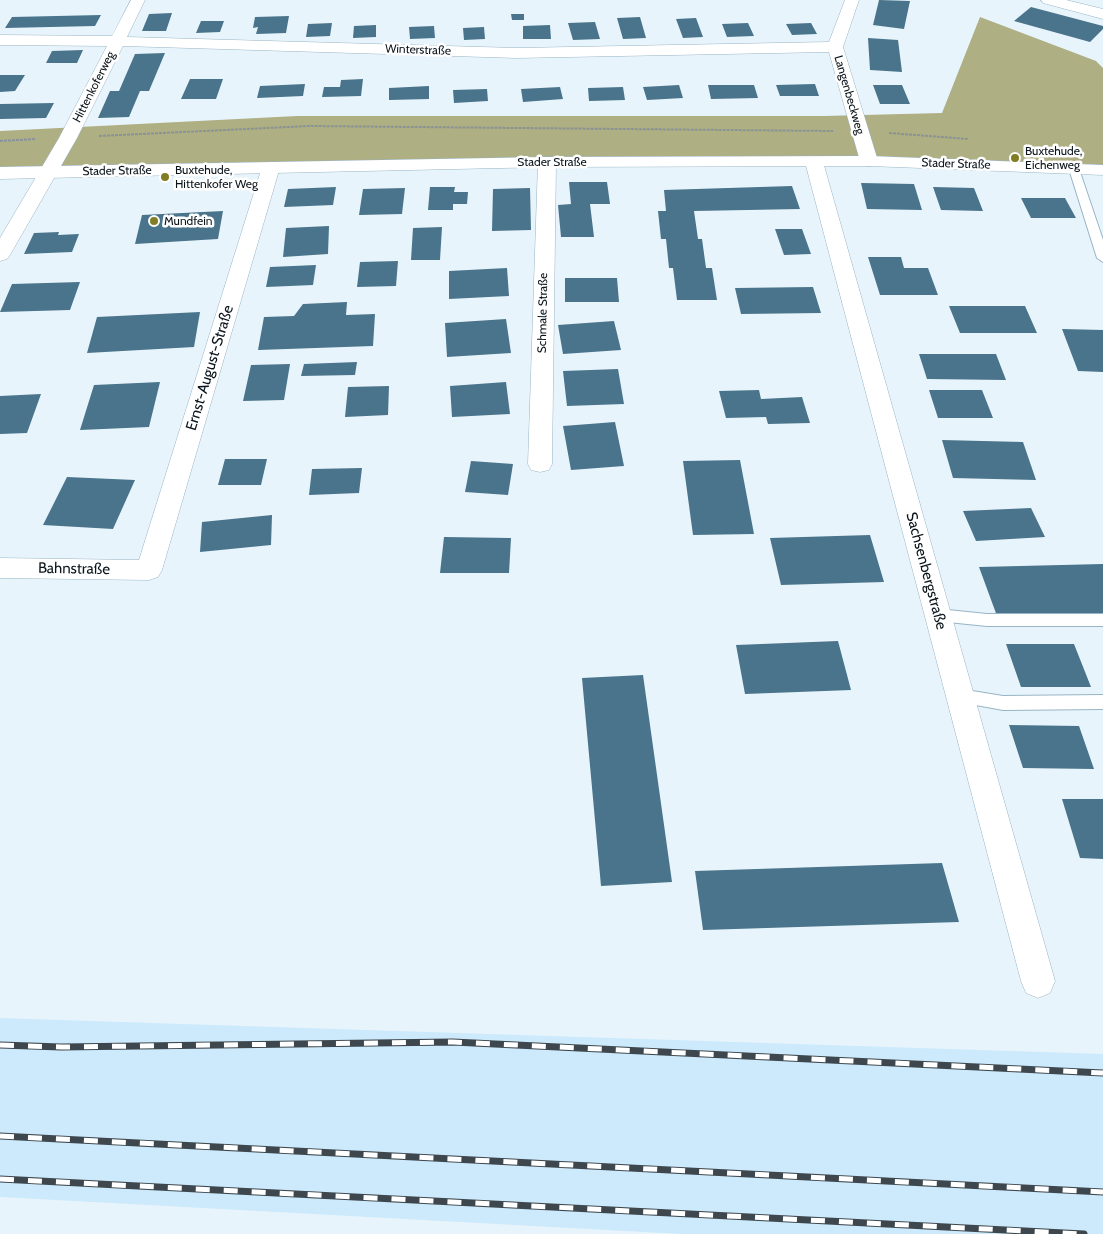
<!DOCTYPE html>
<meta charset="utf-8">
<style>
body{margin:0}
canvas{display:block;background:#e8f4fb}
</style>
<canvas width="1103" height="1234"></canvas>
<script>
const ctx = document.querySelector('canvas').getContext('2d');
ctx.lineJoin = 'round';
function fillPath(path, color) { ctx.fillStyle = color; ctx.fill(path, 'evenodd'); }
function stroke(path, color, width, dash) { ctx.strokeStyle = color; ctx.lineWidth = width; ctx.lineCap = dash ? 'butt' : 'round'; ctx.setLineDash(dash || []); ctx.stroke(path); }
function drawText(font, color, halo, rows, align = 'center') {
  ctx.font = font + ' Cabin,sans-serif'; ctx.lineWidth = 5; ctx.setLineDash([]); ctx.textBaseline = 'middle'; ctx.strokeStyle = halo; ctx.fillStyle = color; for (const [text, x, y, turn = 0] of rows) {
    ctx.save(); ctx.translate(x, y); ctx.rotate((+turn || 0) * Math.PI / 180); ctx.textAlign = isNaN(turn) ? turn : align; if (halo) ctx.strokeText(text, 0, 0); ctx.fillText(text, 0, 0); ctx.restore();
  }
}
const built = new Path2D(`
 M0,1018L1103,1054V1234H681L0,1197Z`);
const forest = new Path2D(`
 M980,17L1096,61L1103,68V167L851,156L0,169V131L297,116H824L942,113Z`);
const building = new Path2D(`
 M879,0L910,1L904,29L873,25Z
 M1031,7L1103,26V29L1090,42L1014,21Z
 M172,13L166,31H142L149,14Z
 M511,14H524V20H512Z
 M101,15L95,26L5,28L12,17Z
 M289,16L286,33L256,34L258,27L253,28L255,17Z
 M640,17L646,38L623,39L617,18Z
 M696,18L703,37L683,38L676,19Z
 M201,21H224L220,32L196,33Z
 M595,22L600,39L573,40L568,23Z
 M332,23L330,36L306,37L308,24Z
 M748,23L754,36L727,37L722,24Z
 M811,23L817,34L792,35L786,24Z
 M376,25V37L353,38L354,26Z
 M550,25L551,39H523V26Z
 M434,26L435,38L410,39L409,27Z
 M484,27L485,39L464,40L463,28Z
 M868,38L898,40L902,72L870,70Z
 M83,50L77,63H46L52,51Z
 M165,53L149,91H140L129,117L98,118L110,91H119L135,54Z
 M0,75H25L15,91L0,92Z
 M190,79H223L216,99H181Z
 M363,79L361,96L322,97L324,87H340L341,80Z
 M305,84L303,96L257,98L260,86Z
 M815,84L819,96H780L776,85Z
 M679,85L683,98L647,100L643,87Z
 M708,85H754L758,98L711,99Z
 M873,85H902L910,104H880Z
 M429,86V99L389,100V88Z
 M560,87L563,99L523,102L521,89Z
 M623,87L625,100L589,101L588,88Z
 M487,89L488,101L454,103L453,90Z
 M54,103L46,118L0,119V104Z
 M569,182H607L610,204H590L594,237H561L558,205L571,204Z
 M861,183L914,184L922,210L867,209Z
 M792,186L800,209L694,211L698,239H702L706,268H712L717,300H677L673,268H669L666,239H661L658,211H666L664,190Z
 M336,187L333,205L284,207L288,189Z
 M430,187H455L454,192H468L467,204H453V210H428Z
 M933,187L974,188L983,211L941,210Z
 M405,188L402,214L359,215L363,189Z
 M530,188L531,230L492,231L493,189Z
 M1021,198H1065L1076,218H1031Z
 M223,211L218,239L135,244L142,215Z
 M329,226L328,254L283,257L286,228Z
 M442,227L440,260H411L413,228Z
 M775,229H802L811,254L784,255Z
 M59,232L58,235L79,234L72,252L24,254L34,233Z
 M868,257H901L904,268H928L938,295H880Z
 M398,261L396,286L357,287L360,262Z
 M316,265L313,285L266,287L270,267Z
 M507,268L509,296L449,299V271Z
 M565,278H617L619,302H565Z
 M80,282L70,310L0,312L12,284Z
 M813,287L821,313L741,314L735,288Z
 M347,302L346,315L375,314L373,346L258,350L264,317L294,316L303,304Z
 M949,306H1025L1037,333H960Z
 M200,312L194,347L87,353L97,317Z
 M506,319L511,353L447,357L445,323Z
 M614,321L621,350L563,354L558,325Z
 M1062,329L1103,330V372L1078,371Z
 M919,354H996L1006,380L927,379Z
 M357,362L355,375L301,376L304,364Z
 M290,364L284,400L243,401L251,365Z
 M618,369L624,404L567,406L563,371Z
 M160,382L149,427L80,430L94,385Z
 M506,382L510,414L452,417L450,386Z
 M389,386L388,415L345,417L348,387Z
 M759,390L761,399L802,397L810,423L768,424L766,417L726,418L719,391Z
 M929,390H982L993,418H938Z
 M41,394L27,433L0,434V396Z
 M615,422L624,466L571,470L563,426Z
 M942,440L1023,442L1036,480L953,478Z
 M225,459H267L261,485H218Z
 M740,460L754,534L693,535L683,461Z
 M471,461L513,464L508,495L465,492Z
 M362,468L359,493L309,495L312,469Z
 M67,477L135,480L113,529L43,525Z
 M1031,508L1045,537L976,541L963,511Z
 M272,515L271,545L200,552L202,522Z
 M870,535L884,582L781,585L770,538Z
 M444,537L511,538L509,573H440Z
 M1103,564V614L997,616L979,567Z
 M838,641L851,690L745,694L736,645Z
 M1006,644H1074L1091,687H1021Z
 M643,675L672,882L601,886L582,678Z
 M1009,725L1079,726L1094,769L1023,768Z
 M1062,799H1103V859L1080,858Z
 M942,863L959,922L703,930L695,871Z`);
const path = new Path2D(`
 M889,133L968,139
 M99,136L309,126L833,131
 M0,141L36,139`);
const service = new Path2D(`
 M1074,166L1079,169L1103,240V262L1097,258L1069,169Z
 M938,609L987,614H1103V626H987L938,621L932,619L930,615L932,611Z
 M960,689L1003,696L1103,695V709L1003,710L954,701L951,696L954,691Z`);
const minor = new Path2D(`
 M131,0H145L127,37L517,48L829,42L845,0H859L843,47L878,161L875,165L869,166L863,165L860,161L829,52L517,58L123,46L77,138L10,255L7,259L0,261V238L59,138L107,46L0,45V35L112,36Z
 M1041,0H1066L1103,9V19L1043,3Z
 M547,157L553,158L556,162L552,464L549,470L540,472L531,470L528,464L538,162L541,158Z
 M814,157L820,158L823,162L1055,981L1050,993L1038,998L1026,993L1021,981L805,162L808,158Z
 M271,162L277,163L280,167L162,570L158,577L149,580L0,578V558L139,560L262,167L265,163Z`);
const tertiary = new Path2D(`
 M869,156L1103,165V175L869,166L547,167L0,179V167L547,157Z`);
const rail = new Path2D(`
 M0,1045L61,1047L453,1042L1103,1073
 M0,1136L1103,1192
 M0,1179L1084,1234`);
const markers = [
 [1015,158,5,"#807d24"],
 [165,177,5,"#807d24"],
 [154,221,5,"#807d24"]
];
const farStreetnames = [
 ["Winterstraße",418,50,2],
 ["Hittenkoferweg",94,87,-63],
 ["Langenbeckweg",849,95,74],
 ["Stader Straße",552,162],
 ["Stader Straße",956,164,2],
 ["Stader Straße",117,171,-1],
 ["Schmale Straße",543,313,-89]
];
const farPoinames = [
 ["Buxtehude,",1025,151],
 ["Eichenweg",1025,165],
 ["Buxtehude,",175,170],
 ["Hittenkofer Weg",175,184],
 ["Mundfein",164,221]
];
const streetNames = [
 ["Ernst-August-Straße",210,368,-73],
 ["Bahnstraße",74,569,1],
 ["Sachsenbergstraße",926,571,75]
];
fillPath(built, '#cdeafc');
fillPath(forest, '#afaf84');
fillPath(building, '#49748b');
stroke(service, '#98b4c5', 2);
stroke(minor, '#98b4c5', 1);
stroke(tertiary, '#98b4c5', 1);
stroke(path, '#889399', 2, [3, 1]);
fillPath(service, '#fff');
fillPath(minor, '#fff');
fillPath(tertiary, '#fff');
stroke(rail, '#3d474d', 7);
stroke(rail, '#fff', 5, [14]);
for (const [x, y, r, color] of markers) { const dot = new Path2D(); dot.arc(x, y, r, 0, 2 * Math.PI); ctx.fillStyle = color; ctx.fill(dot); stroke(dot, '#fff', 2); }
drawText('12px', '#0a141a', '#fff', farStreetnames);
drawText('12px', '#0a141a', '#fff', farPoinames, 'left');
drawText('15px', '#0a141a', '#fff', streetNames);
</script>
